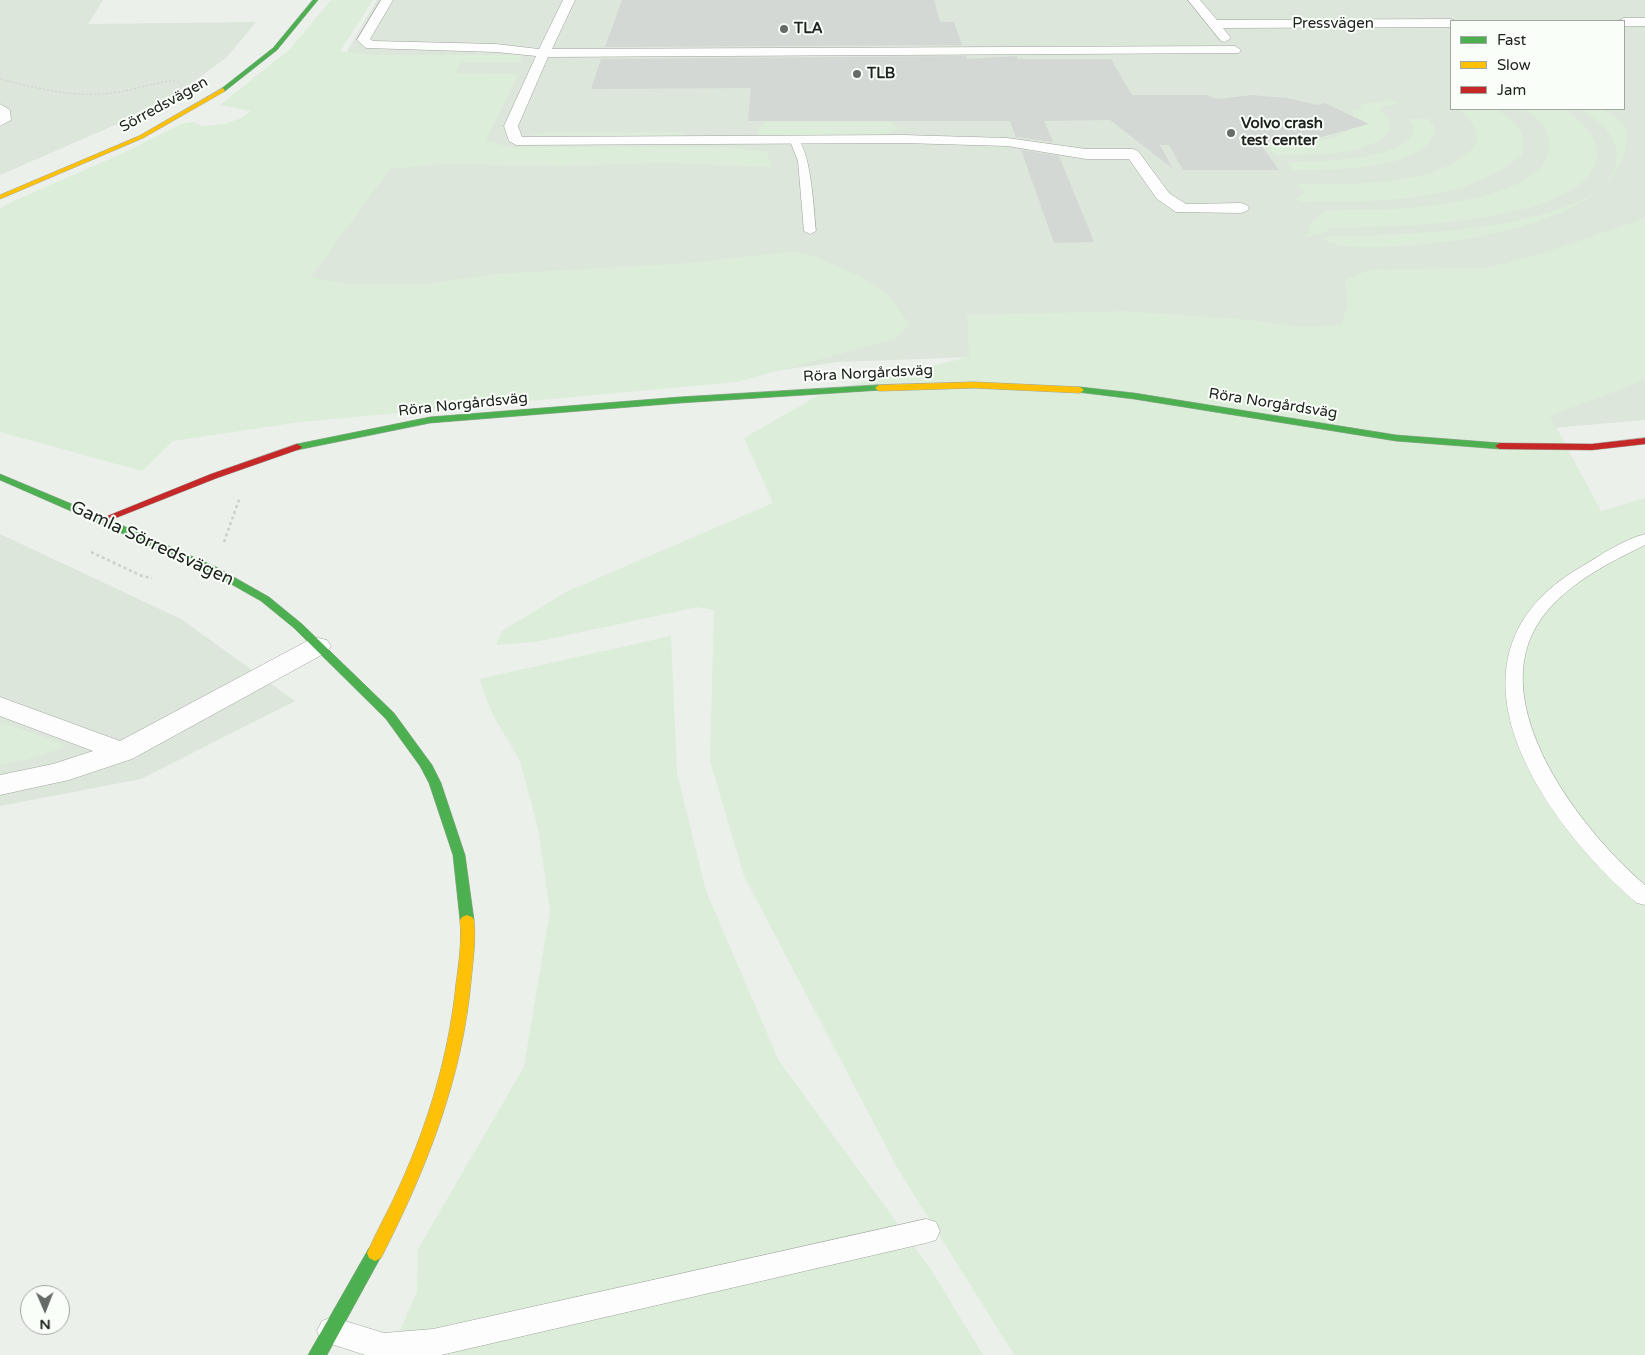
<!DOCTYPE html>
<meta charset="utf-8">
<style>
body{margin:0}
#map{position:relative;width:1645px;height:1355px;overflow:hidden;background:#ebf0eb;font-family:"Varela Round",sans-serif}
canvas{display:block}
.legend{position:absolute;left:1450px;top:20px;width:175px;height:90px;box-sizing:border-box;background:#f9fff8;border:1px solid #a2a7a2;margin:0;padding:6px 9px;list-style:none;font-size:15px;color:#202420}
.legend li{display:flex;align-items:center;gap:10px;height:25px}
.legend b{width:25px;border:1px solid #a2a7a2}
.north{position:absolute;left:20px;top:1285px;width:50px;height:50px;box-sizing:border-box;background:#f9fff8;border:1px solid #a2a7a2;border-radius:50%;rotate:179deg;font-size:14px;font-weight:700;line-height:20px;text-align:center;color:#202420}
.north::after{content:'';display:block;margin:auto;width:18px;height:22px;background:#676b67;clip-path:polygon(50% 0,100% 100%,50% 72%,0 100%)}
</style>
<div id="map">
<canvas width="1645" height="1355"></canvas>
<ul class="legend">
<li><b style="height:6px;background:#4caf50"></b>Fast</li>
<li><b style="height:6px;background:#ffc107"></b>Slow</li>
<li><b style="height:6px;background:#c62828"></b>Jam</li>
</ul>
<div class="north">N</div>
</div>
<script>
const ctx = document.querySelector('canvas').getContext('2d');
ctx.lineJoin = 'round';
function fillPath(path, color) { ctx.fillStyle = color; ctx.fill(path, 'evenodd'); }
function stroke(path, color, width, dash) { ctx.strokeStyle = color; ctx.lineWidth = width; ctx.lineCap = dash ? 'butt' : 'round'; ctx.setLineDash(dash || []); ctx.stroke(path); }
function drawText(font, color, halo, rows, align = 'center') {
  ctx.font = font + ' "Varela Round",sans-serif'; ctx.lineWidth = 4; ctx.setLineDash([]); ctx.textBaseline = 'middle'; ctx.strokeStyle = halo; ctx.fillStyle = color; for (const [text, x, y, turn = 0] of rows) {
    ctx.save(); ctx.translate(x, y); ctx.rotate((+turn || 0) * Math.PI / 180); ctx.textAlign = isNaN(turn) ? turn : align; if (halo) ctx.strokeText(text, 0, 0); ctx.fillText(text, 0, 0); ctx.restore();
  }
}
const built = new Path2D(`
 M0,0H103L88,24L256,22L227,57L187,87L129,119L0,175Z
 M377,0H1645V420L1541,429L999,356L838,362L746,375L0,295L316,105ZM1451,21H1624V109H1451Z
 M0,534L181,619L295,701L141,779L0,806Z`);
const green = new Path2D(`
 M331,0H373L340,51L380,55H522L520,62H462L454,73L518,74L486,140L508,147H728L767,152L772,167L663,163L562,166L443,164L390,169L311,277L347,284H425L494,274L689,263L796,251L817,257L859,276L890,296L910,325L895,339L737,382L300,422L173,441L142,471L0,432V209L11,202L119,155L181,124L193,122L202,126L224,124L242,118L251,111L220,105L290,49Z
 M1388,100L1397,102V104L1381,107L1380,110L1389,120L1390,130C1370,158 1307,155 1275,155L1265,143V141C1293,142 1330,146 1353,127V110L1361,109L1360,105Z
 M1458,109H1496L1511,119L1522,133L1523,154C1464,205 1377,201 1302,202L1296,200L1305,192L1297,184C1346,184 1435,187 1471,150C1486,135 1470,119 1458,109Z
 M1523,109H1565C1583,122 1604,141 1595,165C1571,225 1383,228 1328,228L1329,231L1307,237L1302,236L1310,233L1309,225C1314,221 1319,215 1324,212C1330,209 1367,210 1377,210C1416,208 1558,199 1549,140C1547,126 1535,115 1523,109Z
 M1582,109C1600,107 1611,111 1625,125C1645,218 1462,242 1416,245C1390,246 1344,252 1322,239L1331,236C1389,236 1593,232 1615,167C1624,141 1601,123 1582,109Z
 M1408,119H1428L1435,127C1432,172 1325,170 1292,170L1286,162C1311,162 1402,161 1413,133C1415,128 1411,123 1408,119Z
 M764,122H891L899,128C887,142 781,138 759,138L758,127L763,126Z
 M544,132H680L684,134V136H530Z
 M1645,218V380L1550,416L1601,511L1645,498V1355H1014L899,1171L744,876L710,761L714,610L698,607L535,642L496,645L502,631L566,592L773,503L744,438L826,391L969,357L967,315L1123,311L1241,319L1303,327L1340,325L1348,306L1345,279L1373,269L1486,268L1549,251Z
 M671,636L677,773L706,891L779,1061L930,1268L983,1355H390L417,1291L418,1249L524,1067L550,911L538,828L520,761L493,715L479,679Z
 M2,724L10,725L65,745L66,747L29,759L0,765V726Z`);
const building = new Path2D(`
 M622,0H934L940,22H954L962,45L605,47Z
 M966,56L967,59L1017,56L1018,59H1111L1132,95H1206L1218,99L1252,95L1287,98L1317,105L1325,103L1369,124L1321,137L1261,145L1279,170H1183L1169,145H1160L1173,169L1110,120L1044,121L1053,142L1016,137L1010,121H748L751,88L591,89L601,59Z
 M1021,150L1059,156L1094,242L1054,243Z`);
const pathFar1 = new Path2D(`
 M0,79C36,88 74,98 111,93C131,91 149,84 169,81H176L181,85`);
const path = new Path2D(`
 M224,542L240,497
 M91,552L142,576L152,578`);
const lane = new Path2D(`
 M795,138C811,143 814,214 816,231L810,234L804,231L798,161L790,141Z
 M1645,534V545C1608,563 1565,585 1541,619C1481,704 1583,832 1645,885V905L1637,903C1541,820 1427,656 1581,567C1601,555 1622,540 1645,534Z
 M926,1219L936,1222L940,1231L936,1240L926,1243L441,1355H365L322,1341L317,1331L322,1321L332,1317L384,1333L433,1329Z`);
const street = new Path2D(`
 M381,0H393L370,39L373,41L496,44L539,49L563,0H575L552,49L1235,46L1241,50L1239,53L548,57L518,126L522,137L903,135L1007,138L1086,149H1133L1138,151L1169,193L1186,204L1241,203L1247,205L1249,208L1247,211L1241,213L1176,212L1157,199L1129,159H1086L1007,146L903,143L516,145L509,141L504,126L536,56L496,52L366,48L357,40Z
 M1188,0H1200L1217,20L1451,19L1456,21H1451V27L1223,28L1231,38L1225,42L1221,41Z
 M1624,18H1645V26H1624V21H1618Z
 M0,104L10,110L11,120L0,126Z
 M318,638L327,640L331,646L327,652L132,759L69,780L0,795V775L53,764L93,751L0,716V697L120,741L309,640Z`);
const fast = new Path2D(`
 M313,0H318L277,50L225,91H221V89L273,48Z
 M879,385L883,388L882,390L680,403L430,423L297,450L292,447L297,444L430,417L680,397Z
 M1080,387L1134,393L1396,435L1500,443L1505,446L1500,449L1396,441L1134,399L1077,392V388Z
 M0,474L110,520L216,567L269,597L302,624L394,713L432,765L441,783L465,855L474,920L472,923L467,925L462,923L460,920L453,855L429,783L420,766L386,719L294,628L261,601L208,571L0,480Z
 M375,1245L381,1248L383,1253L327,1355H308L369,1248Z`);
const slow = new Path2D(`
 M223,88L225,91L143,138L0,199V195L139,136Z
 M974,382L1080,387L1084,390L1080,393L974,388L879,391L875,388L879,385Z
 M467,915L472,917L474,920C476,940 473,961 471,981C462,1080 426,1170 381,1258L375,1261L369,1258L367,1253C377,1230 390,1208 400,1185C429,1121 449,1054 456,984C459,963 462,941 460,920L462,917Z`);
const jam = new Path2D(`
 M1645,438V444L1592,450L1500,449L1495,446L1500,443L1592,444Z
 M297,444L302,447L300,449L217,478L108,521L105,522L100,519L211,474Z`);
const markers = [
 [784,29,5,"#676b67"],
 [857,74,5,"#676b67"],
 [1231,133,5,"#676b67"]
];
const farStreetnames = [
 ["Pressvägen",1333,24],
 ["Sörredsvägen",164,105,-29],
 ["Röra Norgårdsväg",868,374,-3],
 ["Röra Norgårdsväg",1273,404,9],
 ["Röra Norgårdsväg",463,405,-6]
];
const farPoinames = [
 ["TLA",794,29],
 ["TLB",867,74],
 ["Volvo crash",1241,124],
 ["test center",1241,141]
];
const streetNames = [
 ["Gamla Sörredsvägen",152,544,25]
];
fillPath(built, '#dce6da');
fillPath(green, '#dcedd9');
fillPath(building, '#d4d8d4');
stroke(lane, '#a1a5a0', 1);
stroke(street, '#a1a5a0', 1);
stroke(fast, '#a1a5a0', 1);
stroke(slow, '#a1a5a0', 1);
stroke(jam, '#a1a5a0', 1);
stroke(pathFar1, '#cdcfcd', 1, [2, 2]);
stroke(path, '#cdcfcd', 2.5, [3, 3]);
fillPath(lane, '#fcfdfc');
fillPath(street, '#fcfdfc');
fillPath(fast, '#4caf50');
fillPath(slow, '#ffc107');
fillPath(jam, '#c62828');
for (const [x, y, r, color] of markers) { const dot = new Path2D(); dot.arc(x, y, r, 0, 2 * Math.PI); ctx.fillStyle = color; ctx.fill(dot); stroke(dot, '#f9fff8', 2); }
drawText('15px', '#202420', '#f9fff8', farStreetnames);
drawText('bold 15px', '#202420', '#f9fff8', farPoinames, 'left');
drawText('18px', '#202420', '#f9fff8', streetNames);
</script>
